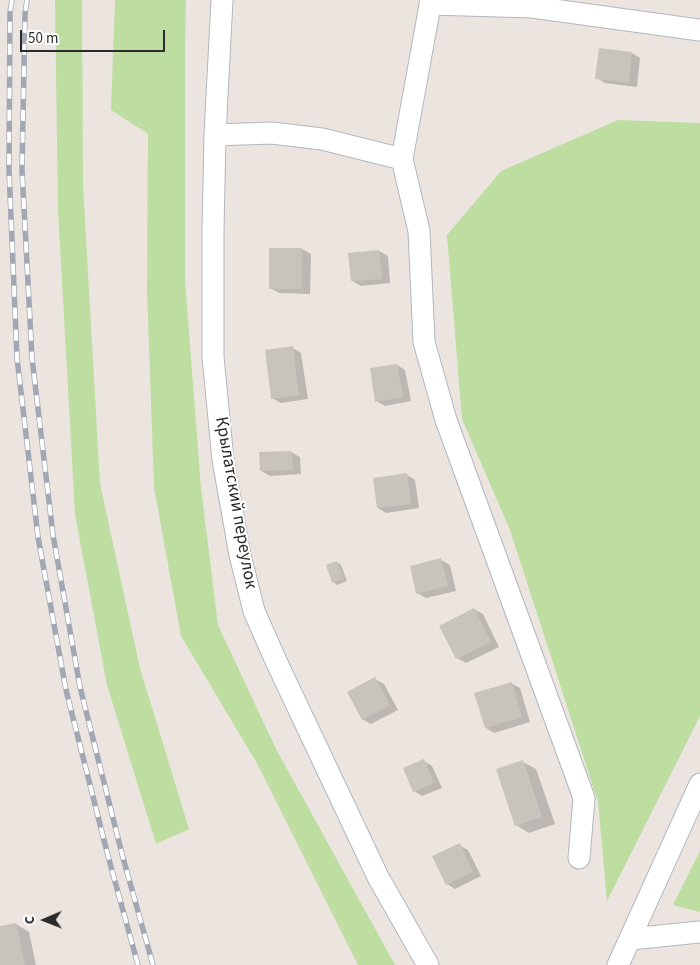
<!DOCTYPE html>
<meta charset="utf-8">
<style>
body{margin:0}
#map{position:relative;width:700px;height:965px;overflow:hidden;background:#ece5df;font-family:"Source Sans 3",sans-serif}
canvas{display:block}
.north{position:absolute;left:20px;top:895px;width:50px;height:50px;-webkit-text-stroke:4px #fff;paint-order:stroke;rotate:269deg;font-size:14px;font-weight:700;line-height:20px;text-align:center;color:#2b2b2b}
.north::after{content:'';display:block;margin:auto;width:18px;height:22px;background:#2b2b2b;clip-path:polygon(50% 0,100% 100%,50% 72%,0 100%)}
.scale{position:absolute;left:20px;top:30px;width:145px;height:22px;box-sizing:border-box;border:2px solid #2b2b2b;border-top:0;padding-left:6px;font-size:15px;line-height:18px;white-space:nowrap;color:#2b2b2b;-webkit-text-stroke:4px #fff;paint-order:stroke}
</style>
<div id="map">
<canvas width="700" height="965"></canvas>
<div class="north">С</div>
<div class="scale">50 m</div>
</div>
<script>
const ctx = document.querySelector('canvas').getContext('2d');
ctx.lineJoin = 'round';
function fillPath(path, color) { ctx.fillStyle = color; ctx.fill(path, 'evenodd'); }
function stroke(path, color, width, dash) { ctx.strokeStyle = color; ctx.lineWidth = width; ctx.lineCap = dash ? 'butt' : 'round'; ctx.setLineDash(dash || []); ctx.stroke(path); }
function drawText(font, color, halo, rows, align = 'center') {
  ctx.font = font + ' "Source Sans 3",sans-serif'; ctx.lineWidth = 4; ctx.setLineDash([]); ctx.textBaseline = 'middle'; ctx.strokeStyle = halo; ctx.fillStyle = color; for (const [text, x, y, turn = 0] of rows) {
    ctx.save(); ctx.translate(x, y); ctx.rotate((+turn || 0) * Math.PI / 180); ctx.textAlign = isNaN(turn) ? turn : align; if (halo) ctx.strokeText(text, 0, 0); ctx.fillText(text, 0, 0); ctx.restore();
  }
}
const green = new Path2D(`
 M55,0H82L83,184L100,484L140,668L189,829L156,844L107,685L75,514L58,210Z
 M115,0H186L185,50V280L201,488L218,625L276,749L395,965H358L258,765L181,636L154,487L147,291L148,134L111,110Z
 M618,120L700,123V716L607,901L598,802L510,530L462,419L447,235L501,171Z
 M700,851V912L673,905Z`);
const shadow = new Path2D(`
 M632,53L640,58L637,87L605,83L597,78Z
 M270,249H302L311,254L310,294L279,293L270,288Z
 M379,251L388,256L390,283L361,286L352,281L350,254Z
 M293,348L301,353L308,399L281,403L272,398Z
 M397,365L405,370L411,401L385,406L376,401Z
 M291,452L300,457L301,474L270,476L261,471Z
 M407,475L415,480L419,508L386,513L378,508Z
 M441,560L450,565L456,591L426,598L417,593Z
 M337,562L341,565L347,581L337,585L333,582Z
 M474,609L483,614L499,647L466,663L457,658Z
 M375,679L384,684L398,710L371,724L362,719Z
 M511,683L520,688L530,722L494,733L486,728Z
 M424,761L432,766L442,788L422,796L414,791Z
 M523,762L536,769L555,824L529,833L516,825Z
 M459,845L468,850L481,876L455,889L447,884Z
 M16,924L29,932L36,965H0V928Z`);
const building = new Path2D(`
 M599,48L632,52L629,83L595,79Z
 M269,248H302V289H269Z
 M379,250L382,279L351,281L348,253Z
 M293,346L299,395L271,399L265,350Z
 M397,364L403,397L375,402L370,368Z
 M292,451L293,470L260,471L259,452Z
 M407,473L411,504L377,508L373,478Z
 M441,558L448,586L416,594L410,566Z
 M337,561L344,579L332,583L326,565Z
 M474,608L491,642L456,659L439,626Z
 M375,677L390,705L362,720L347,692Z
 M512,682L522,717L485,728L474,693Z
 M424,759L434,783L413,792L403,768Z
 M523,760L542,817L515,826L496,769Z
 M460,843L473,872L446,885L432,856Z
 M16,923L25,965H0V926Z`);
const minor = new Path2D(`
 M222,0L215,135L213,230V357L223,460L240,555L254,611L276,661L378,877L428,965
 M430,4L532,7L700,30
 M215,135L272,133L322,139L402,159L431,0
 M402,159L419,231L424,342L446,420L584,798L579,858
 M630,939L700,932
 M618,965L700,784`);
const rail = new Path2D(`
 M12,0L10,12L9,170L17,358L38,537L66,690L108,856L138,965
 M27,0L25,14L22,170L32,358L53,535L80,687L122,854L153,965`);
const streetNames = [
 ["Крылатский переулок",235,503,80]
];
fillPath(green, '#bddea0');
fillPath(shadow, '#0003');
fillPath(building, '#c8c3bd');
stroke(minor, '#b2b6be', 23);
stroke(minor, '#fff', 21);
stroke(rail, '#a2a7b4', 5.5);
stroke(rail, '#fff', 4, [11]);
drawText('18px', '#2b2b2b', '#fff', streetNames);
</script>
